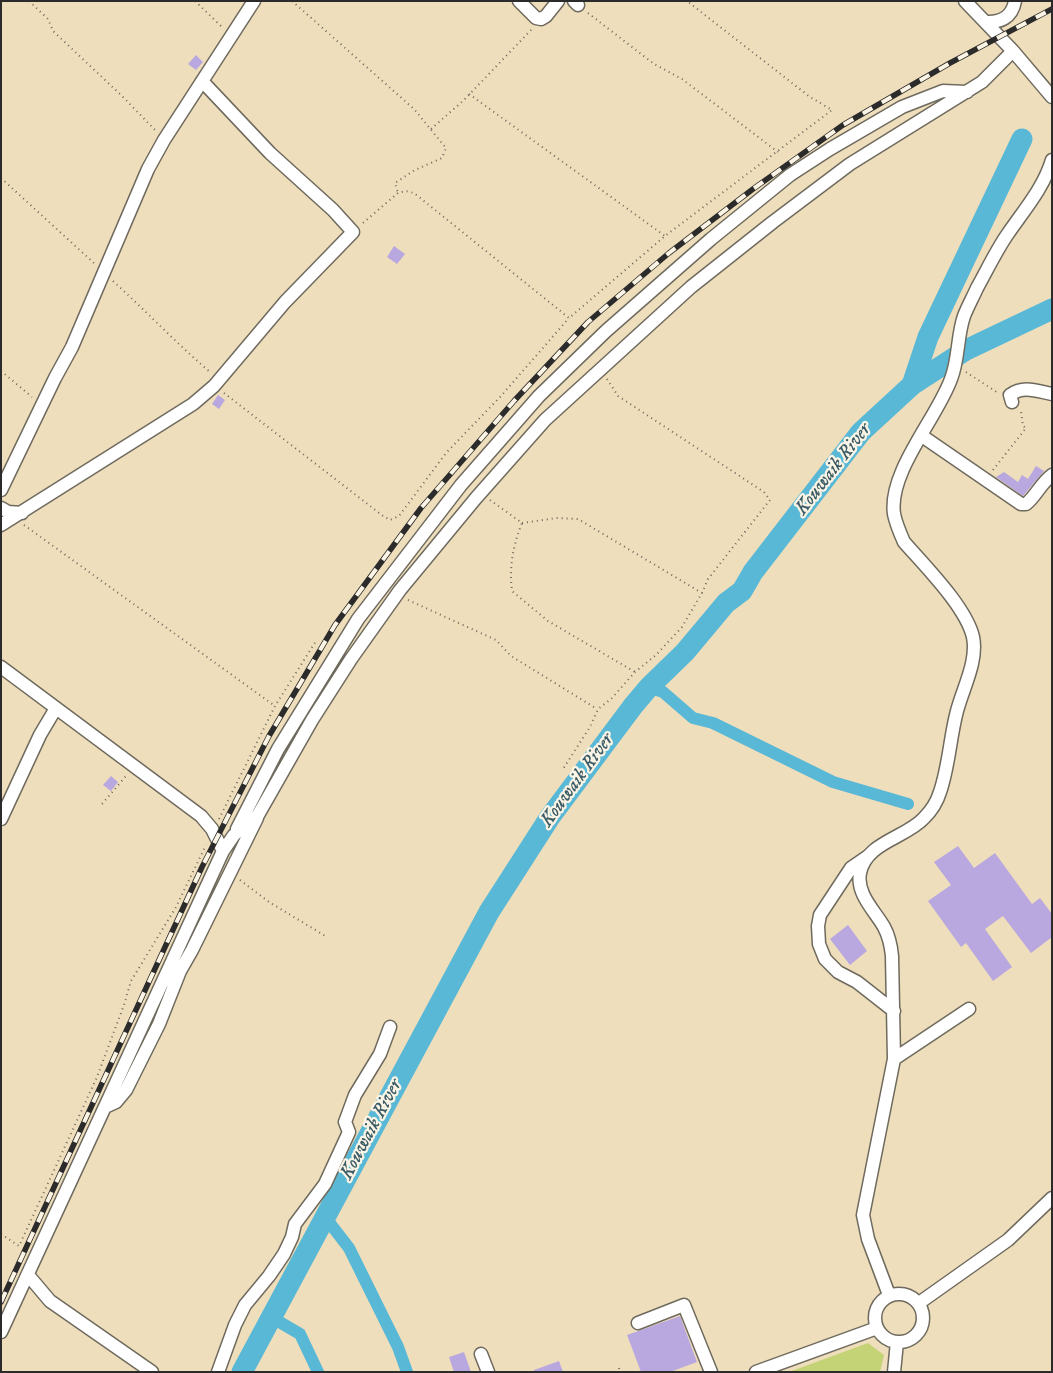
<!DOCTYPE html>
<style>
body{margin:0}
#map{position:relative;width:1053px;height:1373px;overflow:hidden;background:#eedebc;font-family:"IM FELL DW Pica",serif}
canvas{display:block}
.frame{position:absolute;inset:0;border:2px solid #2b2b2b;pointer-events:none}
</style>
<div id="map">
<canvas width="1053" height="1373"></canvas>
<div class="frame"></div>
</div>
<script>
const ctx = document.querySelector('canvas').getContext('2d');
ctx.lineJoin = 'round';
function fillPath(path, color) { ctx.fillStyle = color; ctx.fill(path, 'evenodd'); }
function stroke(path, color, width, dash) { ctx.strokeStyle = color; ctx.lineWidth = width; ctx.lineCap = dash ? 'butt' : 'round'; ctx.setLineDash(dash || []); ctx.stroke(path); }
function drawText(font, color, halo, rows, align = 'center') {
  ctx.font = font + ' "IM FELL DW Pica",serif'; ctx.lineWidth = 4.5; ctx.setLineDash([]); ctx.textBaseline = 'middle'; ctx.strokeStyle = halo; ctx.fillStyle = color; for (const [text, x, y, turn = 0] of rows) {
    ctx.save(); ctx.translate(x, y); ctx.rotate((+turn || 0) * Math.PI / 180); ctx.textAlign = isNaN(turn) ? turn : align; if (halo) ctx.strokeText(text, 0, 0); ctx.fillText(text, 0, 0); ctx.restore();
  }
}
const green = new Path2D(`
 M868,1343L884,1355L880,1372H789Z`);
const canal = new Path2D(`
 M649,687L663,692L693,718L713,723L833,782L908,804
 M325,1217L349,1248L398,1347L407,1372
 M271,1317L300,1334L318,1372`);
const river = new Path2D(`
 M912,385L928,337L1022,139
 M242,1372L489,912L550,817L633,706L649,687L685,652L726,603L742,591L753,572L861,432L912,385L966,350L1052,309`);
const building = new Path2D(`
 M196,55L203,62L196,70L188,64Z
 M394,246L405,254L397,264L387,257Z
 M218,395L225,400L219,409L212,404Z
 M1036,466L1044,471L1023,496L996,477L1004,472L1018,482L1022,475L1028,479Z
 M111,776L118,782L111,791L103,785Z
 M958,846L974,868L995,853L1032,904L1040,898L1052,914V937L1031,953L1003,916L985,929L1012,967L993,981L966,943L961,947L928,901L951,885L934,862Z
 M848,925L867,951L850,965L830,939Z
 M680,1316L697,1362L670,1372H641L627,1335Z
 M464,1352L471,1372H454L449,1357Z
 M559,1361L563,1372H534V1370Z`);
const path = new Path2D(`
 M29,1L48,19L53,31L122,96L156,131
 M195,1L222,27
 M292,1L414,109L446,148L442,158L415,170L395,183L398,193
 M588,13L654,64L682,79L778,152
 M469,94L665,236
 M431,129L464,100L532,29
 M1,178L95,264
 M363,223L398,193L406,191L414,193L569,318L665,236L832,110L810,97L687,1
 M113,281C146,311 176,343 210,372
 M1,371L32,397
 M966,372L998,393
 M607,379L618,396L764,492L770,500L708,579L702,593
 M224,393L383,516L390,520L399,516L446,453L501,396L569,318
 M993,470L1026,428L1023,426L1021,411
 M490,500L522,523C513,546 509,566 512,591L548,621L635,672
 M522,523L557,518L578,519L702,593L682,627L656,655L635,672L611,699L598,709L590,727L563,769
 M24,525L275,706
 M408,600L496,640L511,656L597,709
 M102,804L126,776
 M219,819L275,706L316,641
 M240,880L269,902L327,937
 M1,1234L19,1246L20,1244L97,1077L124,1005L131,981L176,907L206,845
 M619,1368L620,1372`);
const minor = new Path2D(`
 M519,1L536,18L541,19L546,16L558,1
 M574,1L578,5
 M965,1L1013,51L1052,97
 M985,22C1000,23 1012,18 1015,1
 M1012,402L1010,395C1023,385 1037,391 1052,394
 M922,436L1021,504H1026C1036,496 1041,483 1052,475
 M1,490L55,378L72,347L148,169L164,140L254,1
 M1,508L8,512L22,513
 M1,525L193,404L214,386L285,302L353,232L333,210L270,153L202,81
 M1,667L201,816L212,829L223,851L234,835L258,815L312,720L351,659L400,590L476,498L545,420L691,287L773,222L850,164L982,82L1013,51
 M1,819L40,735L56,708
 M237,829L278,749L358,619L461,485L539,396L606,331L711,239L790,175L830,149L902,107L943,91L967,92
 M867,857L851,868L820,915L818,926L819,944L825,959L838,972L857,982L894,1011
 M163,982L180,971L192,950L257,818
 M894,1059L969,1009
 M105,1107L116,1102L126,1090L159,1024L180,971
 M28,1275L50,1301L152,1372
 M875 1318a24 24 0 1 1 48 0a24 24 0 1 1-48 0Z
 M889,1295L868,1239L863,1215L894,1059L892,956C891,946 889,936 884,927C875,911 856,894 860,873C866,842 906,838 924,818C931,811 937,802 940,792C949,766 950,737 957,711C963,688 978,661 973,637C966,607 925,566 904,542C900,533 896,524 894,514C888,472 937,418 951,379C959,359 957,336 964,316C968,306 973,297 977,288C987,270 996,251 1007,235C1024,210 1043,189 1052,160
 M919,1303L1008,1240L1052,1198
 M638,1323L684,1305L711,1372
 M1,1332L223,851
 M481,1354L488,1372
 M218,1372L235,1325L245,1305L269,1276L284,1254L292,1237L295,1224L325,1184L349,1132L345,1122L355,1095L380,1054L390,1027
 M756,1372L877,1328
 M894,1372L897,1342`);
const rail = new Path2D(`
 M1,1302L202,867L269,736L335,625L421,508L514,401L588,322L669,253L753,189L843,125L950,63L1052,9`);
const waterNames = [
 ["Kouwaik River",834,470,-52],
 ["Kouwaik River",578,781,-54],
 ["Kouwaik River",372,1130,-62]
];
fillPath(green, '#c4d375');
stroke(canal, '#58b8d6', 12);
stroke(river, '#58b8d6', 21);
fillPath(building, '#b9a7df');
stroke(minor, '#6f6a5e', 15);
stroke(path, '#6f6a5e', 2, [1, 4]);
stroke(minor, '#fff', 12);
stroke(rail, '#2b2b2b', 5.5);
stroke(rail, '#fcf5e5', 4, [11]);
drawText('italic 19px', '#3b5c67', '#fcf5e5', waterNames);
</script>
